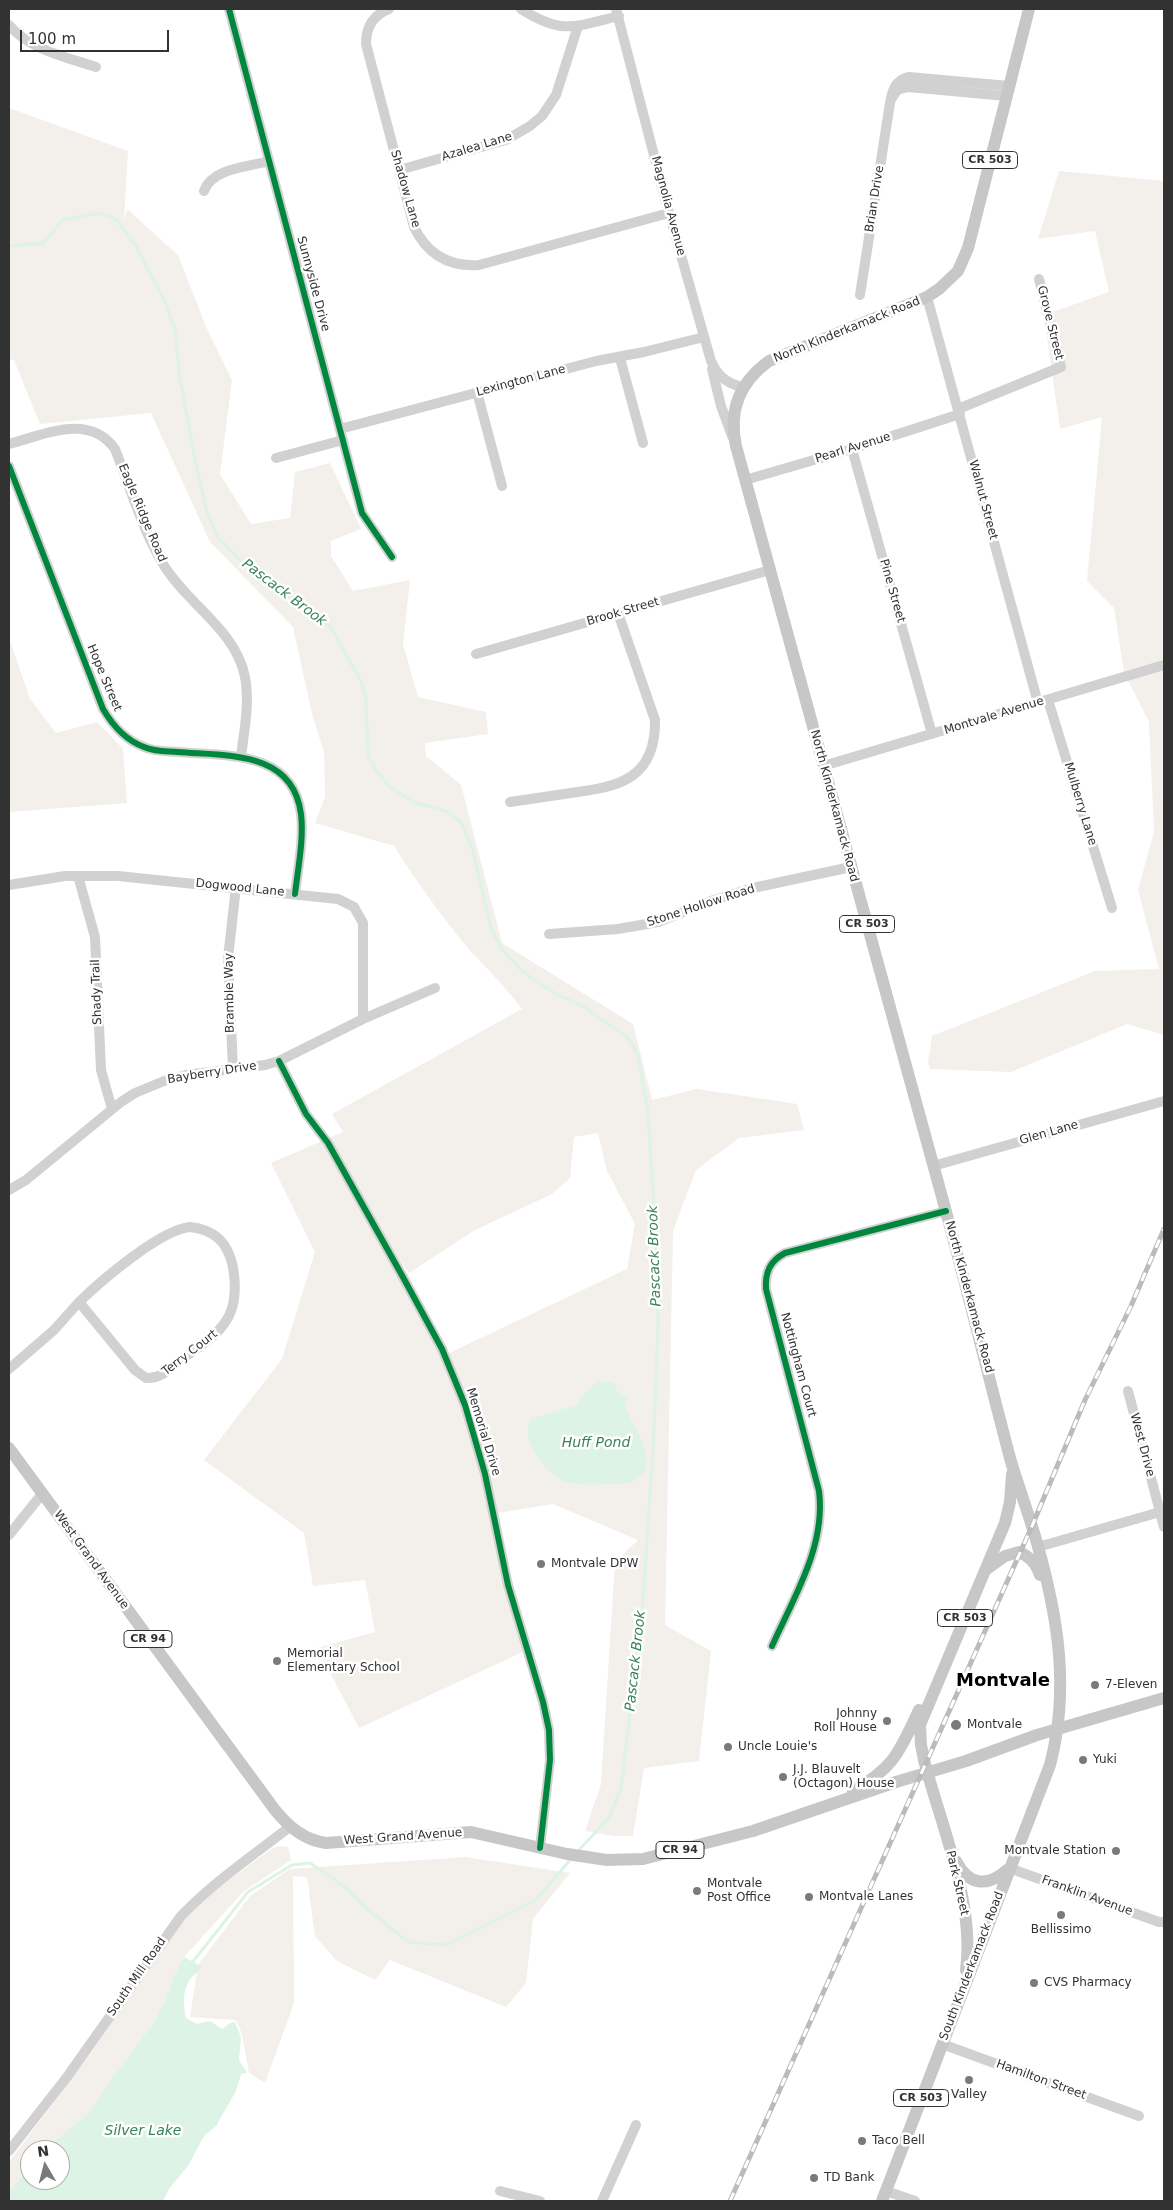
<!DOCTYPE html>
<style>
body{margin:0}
#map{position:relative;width:1173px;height:2210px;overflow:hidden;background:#fff;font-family:"DejaVu Sans",sans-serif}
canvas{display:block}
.frame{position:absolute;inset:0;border:10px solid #323232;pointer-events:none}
.north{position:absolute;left:20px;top:2140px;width:50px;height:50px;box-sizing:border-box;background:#fff;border:1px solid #adadad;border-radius:50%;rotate:352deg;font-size:14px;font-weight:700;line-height:20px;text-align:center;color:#323232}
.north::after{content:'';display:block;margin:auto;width:18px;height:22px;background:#7a7a7a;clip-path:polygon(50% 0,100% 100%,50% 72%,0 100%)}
.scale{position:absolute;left:20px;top:30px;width:149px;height:22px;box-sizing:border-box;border:2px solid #323232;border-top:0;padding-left:6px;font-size:15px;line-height:18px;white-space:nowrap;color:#323232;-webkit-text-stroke:4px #fff;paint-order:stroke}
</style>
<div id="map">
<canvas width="1173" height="2210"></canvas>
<div class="frame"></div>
<div class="north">N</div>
<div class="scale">100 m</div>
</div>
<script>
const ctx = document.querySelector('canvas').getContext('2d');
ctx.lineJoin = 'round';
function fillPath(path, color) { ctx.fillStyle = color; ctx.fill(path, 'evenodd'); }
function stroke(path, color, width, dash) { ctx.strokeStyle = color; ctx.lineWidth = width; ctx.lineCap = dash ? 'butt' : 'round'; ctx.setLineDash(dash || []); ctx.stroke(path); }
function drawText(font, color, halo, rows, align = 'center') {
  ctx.font = font + ' "DejaVu Sans",sans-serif'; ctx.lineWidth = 5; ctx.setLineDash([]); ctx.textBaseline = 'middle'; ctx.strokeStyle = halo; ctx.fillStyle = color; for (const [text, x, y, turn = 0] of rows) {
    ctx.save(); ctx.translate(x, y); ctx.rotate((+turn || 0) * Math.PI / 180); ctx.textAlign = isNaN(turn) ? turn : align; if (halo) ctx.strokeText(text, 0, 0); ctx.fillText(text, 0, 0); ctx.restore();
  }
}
const green = new Path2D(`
 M9,108L128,151L124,220L127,209L178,255L206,327L232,380L220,474L251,524L290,518L295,472L330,463L361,529L331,541V556L353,591L410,580L403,644L418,697L486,712L488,734L425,743L426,756L461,785L502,943L633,1024L652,1100L697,1089L797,1104L804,1130L739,1138L696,1170L673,1231L665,1625L711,1651L699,1761L644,1768L633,1836H613L585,1831L601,1784L615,1562L638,1540L553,1504L491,1514L527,1650L359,1728L317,1648L375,1632L365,1580L313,1586L304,1533L204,1460L282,1359L315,1252L271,1163L343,1132L332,1114L522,1009C505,986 485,967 466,946C440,914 416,881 394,846L315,823L325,797L324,752L312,714L293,627L210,542L151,413L40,424L14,360L9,359ZM598,1133L607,1171L635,1224L627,1269L445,1355L388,1244L409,1273L475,1230L552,1194L570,1178L574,1137Z
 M1059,171L1164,181V1035L1127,1024L1011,1072L930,1069L928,1062L932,1036L1095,971L1159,969L1138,890L1154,832L1149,722L1124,672L1114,608L1087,581L1102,417L1060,429L1044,315L1109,292L1095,231L1038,239Z
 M9,638L30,699L56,733L97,722L123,749L127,803L9,812Z
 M281,1846L288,1847L291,1860L243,1892L184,1957L174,1976L165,2002L153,2023L108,2084L90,2112L46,2150H30V2166L9,2192V2162L91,2053L178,1926L208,1895L273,1848Z
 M466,1857L570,1873L533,1919L526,1983L506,2007L390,1960L375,1980L337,1961L315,1936L307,1877L293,1876L294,2003L265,2083L249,2073L242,2034L236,2020L190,2017L198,1965L250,1896L290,1869Z`);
const water = new Path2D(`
 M598,1382H613L618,1392L627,1398L625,1408C635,1427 665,1470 631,1482C623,1485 613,1484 604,1484C594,1485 568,1485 560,1479C544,1470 519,1437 531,1419L576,1405L585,1392Z
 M184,1957L201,1966C199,1972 195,1974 191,1978C182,1989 183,2006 186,2018L197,2024L210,2021L222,2029L230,2023L235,2022L241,2037L239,2060L247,2073L241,2074L236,2091L216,2126L204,2136L188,2166L169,2189L163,2201H9V2192L30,2166V2180H60V2150H46L48,2147L90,2112L108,2084L153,2023L165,2002L174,1976Z`);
const stream = new Path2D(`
 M9,246L43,243L63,220L99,213L116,219L136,246L166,304L175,330L180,378L195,460L207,512L217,536L242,562L270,579L330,626L361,681L366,700L368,755L376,771L391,788L416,803L446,811L461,822L472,847L491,928L500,947L523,972L556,994L581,1005L627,1037L638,1055L648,1112L658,1276V1322L654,1431L643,1602L621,1789L609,1818L577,1852
 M191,1964L248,1892L292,1865L310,1863L341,1884L365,1907L408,1942L446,1945L536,1900L571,1859`);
const minor = new Path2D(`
 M229,9L362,513L392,557
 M389,9C373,15 366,27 366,44L414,227C427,254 449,267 479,265L669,213
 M521,9C562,35 574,27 619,16
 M616,9L669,213L711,361C718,376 726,383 742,387
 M9,25C30,50 66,57 96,67
 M892,98L897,90L908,87L1006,96
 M399,170L506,140L530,126L542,116L556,95L578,26
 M204,191C212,168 248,167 269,161
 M860,295L890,103C892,91 895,80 909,77L1009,86
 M927,297L1038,703
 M620,358L643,443
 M712,369L721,406L732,436
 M477,392L502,486
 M958,409L1061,367L1039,279
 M340,429L596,361L644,352L704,337
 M9,444C44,435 89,412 115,449C130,487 142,529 163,564C187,604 236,630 245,677C250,703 244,731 241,757
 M852,449L932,734
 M276,458L343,440
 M9,466L103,709C113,726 125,740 144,747C155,752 166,751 178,752C226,756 293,750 301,814C304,839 298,868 295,894
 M745,480L852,449L960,414
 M476,654L770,570
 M1048,700L1112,908
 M823,766L1164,665
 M510,802C530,799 551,796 571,793C620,787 656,778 655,720L618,613
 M78,876L95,937L101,1070L112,1109
 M9,885L65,876H118L338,899L354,907L363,923V1019
 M549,934L618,929L658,922L714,900L753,888L851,867
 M279,1061L306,1114L328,1143L404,1279L442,1349L465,1405L485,1474L508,1585L543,1702L549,1730L550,1760L540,1848
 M233,1069L228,958L236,887
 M933,1166L1164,1101
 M9,1190L26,1180L121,1102L135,1093L164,1081L186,1075L265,1065L279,1061L363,1019L435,988
 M190,1227C200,1228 210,1231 218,1238C237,1255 240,1300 226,1321C216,1337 197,1348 182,1359C171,1368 161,1379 146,1378L135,1370L79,1302C102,1280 160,1230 190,1227Z
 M9,1369L54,1330L79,1302
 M1128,1391L1164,1527
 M9,1535L42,1494
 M1038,1547L1160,1512
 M772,1646C794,1597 826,1546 819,1491L766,1289C765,1272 770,1261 785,1253L946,1211
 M1009,1868L1159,1922H1164
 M942,2044L1139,2116
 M9,2151L67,2077L181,1916C214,1882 253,1855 291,1826
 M500,2191L540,2201
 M886,2191L915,2201
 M602,2201L636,2125`);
const major = new Path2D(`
 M9,1448L275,1810C289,1827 304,1840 326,1843L471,1832L567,1854L607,1860L643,1859L753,1831L896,1782L966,1761L1037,1735L1164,1698
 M987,1569L1005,1556L1019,1552C1030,1557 1036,1563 1040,1575
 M853,1791C895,1767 899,1752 919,1710
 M956,1861C968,1885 987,1888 1007,1870
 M966,1970C975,1902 941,1826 924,1760L921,1745L920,1725L1005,1523L1010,1502L1012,1474
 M882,2201L1050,1765C1070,1689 1058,1617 1037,1543C1029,1514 1018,1486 1010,1458C986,1367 964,1276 939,1186C871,939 803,692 736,446C728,410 740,382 769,361L927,297L939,289L958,271L968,248L1029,9`);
const rail = new Path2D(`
 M730,2201L1032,1526L1085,1400L1131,1306L1164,1229`);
const cycleway = new Path2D(`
 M229,9L362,513L392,557
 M9,466L103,709C113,726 125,740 144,747C155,752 166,751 178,752C226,756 293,750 301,814C304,839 298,868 295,894
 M279,1061L306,1114L328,1143L404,1279L442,1349L465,1405L485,1474L508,1585L543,1702L549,1730L550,1760L540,1848
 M772,1646C794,1597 826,1546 819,1491L766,1289C765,1272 770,1261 785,1253L946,1211`);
const markers = [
 [541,1564,5,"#7a7a7a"],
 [277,1661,5,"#7a7a7a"],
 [1095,1685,5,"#7a7a7a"],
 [887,1721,5,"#7a7a7a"],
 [956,1725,6,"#7a7a7a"],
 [728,1747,5,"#7a7a7a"],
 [1083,1760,5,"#7a7a7a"],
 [783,1777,5,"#7a7a7a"],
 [1116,1851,5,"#7a7a7a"],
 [697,1891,5,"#7a7a7a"],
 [809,1897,5,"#7a7a7a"],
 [1061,1915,5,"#7a7a7a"],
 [1034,1983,5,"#7a7a7a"],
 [969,2080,5,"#7a7a7a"],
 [862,2141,5,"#7a7a7a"],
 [814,2178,5,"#7a7a7a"]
];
const shields = [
 [990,160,55],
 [867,924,55],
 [965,1618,55],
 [148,1639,48],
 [680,1850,48],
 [921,2098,55]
];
const shieldNames = [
 ["CR 503",990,160],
 ["CR 503",867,924],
 ["CR 503",965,1618],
 ["CR 94",148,1639],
 ["CR 94",680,1850],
 ["CR 503",921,2098]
];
const streetNames = [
 ["Azalea Lane",477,147,-17],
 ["Shadow Lane",405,189,74],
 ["Brian Drive",875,199,-81],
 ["Magnolia Avenue",668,206,75],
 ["Sunnyside Drive",313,284,75],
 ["Grove Street",1050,323,76],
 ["North Kinderkamack Road",847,330,-22],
 ["Lexington Lane",521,381,-15],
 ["Pearl Avenue",853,448,-17],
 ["Walnut Street",983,500,75],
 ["Eagle Ridge Road",142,513,67],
 ["Pine Street",892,591,74],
 ["Brook Street",623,612,-16],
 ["Hope Street",104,678,67],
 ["Montvale Avenue",994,716,-17],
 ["Mulberry Lane",1080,804,73],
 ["North Kinderkamack Road",834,806,75],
 ["Dogwood Lane",240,888,6],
 ["Stone Hollow Road",701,906,-18],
 ["Shady Trail",97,992,-92],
 ["Bramble Way",230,993,-91],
 ["Bayberry Drive",212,1073,-9],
 ["Glen Lane",1049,1133,-16],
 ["North Kinderkamack Road",969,1297,75],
 ["Terry Court",190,1353,-38],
 ["Nottingham Court",798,1365,75],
 ["Memorial Drive",483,1432,73],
 ["West Drive",1142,1445,75],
 ["West Grand Avenue",91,1560,54],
 ["West Grand Avenue",403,1837,-4],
 ["Park Street",957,1883,77],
 ["Franklin Avenue",1087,1896,20],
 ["South Kinderkamack Road",972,1966,-69],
 ["South Mill Road",137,1977,-55],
 ["Hamilton Street",1041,2080,20]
];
const poiNames = [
 ["Montvale DPW",551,1564],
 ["Memorial",287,1654],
 ["Elementary School",287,1668],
 ["7-Eleven",1105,1685],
 ["Johnny",877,1714,"right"],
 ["Roll House",877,1728,"right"],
 ["Montvale",967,1725],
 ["Uncle Louie's",738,1747],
 ["Yuki",1093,1760],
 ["J.J. Blauvelt",793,1770],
 ["(Octagon) House",793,1784],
 ["Montvale Station",1106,1851,"right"],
 ["Montvale",707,1884],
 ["Post Office",707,1898],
 ["Montvale Lanes",819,1897],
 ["Bellissimo",1061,1930,"center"],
 ["CVS Pharmacy",1044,1983],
 ["Valley",969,2095,"center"],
 ["Taco Bell",872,2141],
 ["TD Bank",824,2178]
];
const waterNames = [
 ["Pascack Brook",284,593,37],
 ["Pascack Brook",655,1256,-92],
 ["Huff Pond",596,1443],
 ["Pascack Brook",636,1661,-84],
 ["Silver Lake",143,2131]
];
const districtNames = [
 ["Montvale",1003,1681]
];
fillPath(green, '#f3efeb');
fillPath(water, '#ddf3e6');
stroke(stream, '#ddf3e6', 3);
stroke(minor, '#d1d1d1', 10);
stroke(major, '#c7c7c7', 12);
stroke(rail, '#bbb', 5);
stroke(rail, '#fff', 3, [9]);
stroke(cycleway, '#00873e', 6);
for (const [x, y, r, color] of markers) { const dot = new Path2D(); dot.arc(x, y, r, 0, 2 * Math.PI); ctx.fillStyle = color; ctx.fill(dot); stroke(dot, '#fff', 2); }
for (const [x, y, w] of shields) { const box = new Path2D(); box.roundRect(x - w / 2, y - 8.5, w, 17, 4); ctx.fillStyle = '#fff'; ctx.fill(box); stroke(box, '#323232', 1); }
drawText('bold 11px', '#323232', null, shieldNames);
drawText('12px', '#323232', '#fff', streetNames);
drawText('12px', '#323232', '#fff', poiNames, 'left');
drawText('italic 14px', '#378259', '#fff', waterNames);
drawText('bold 18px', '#000', '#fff', districtNames);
</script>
